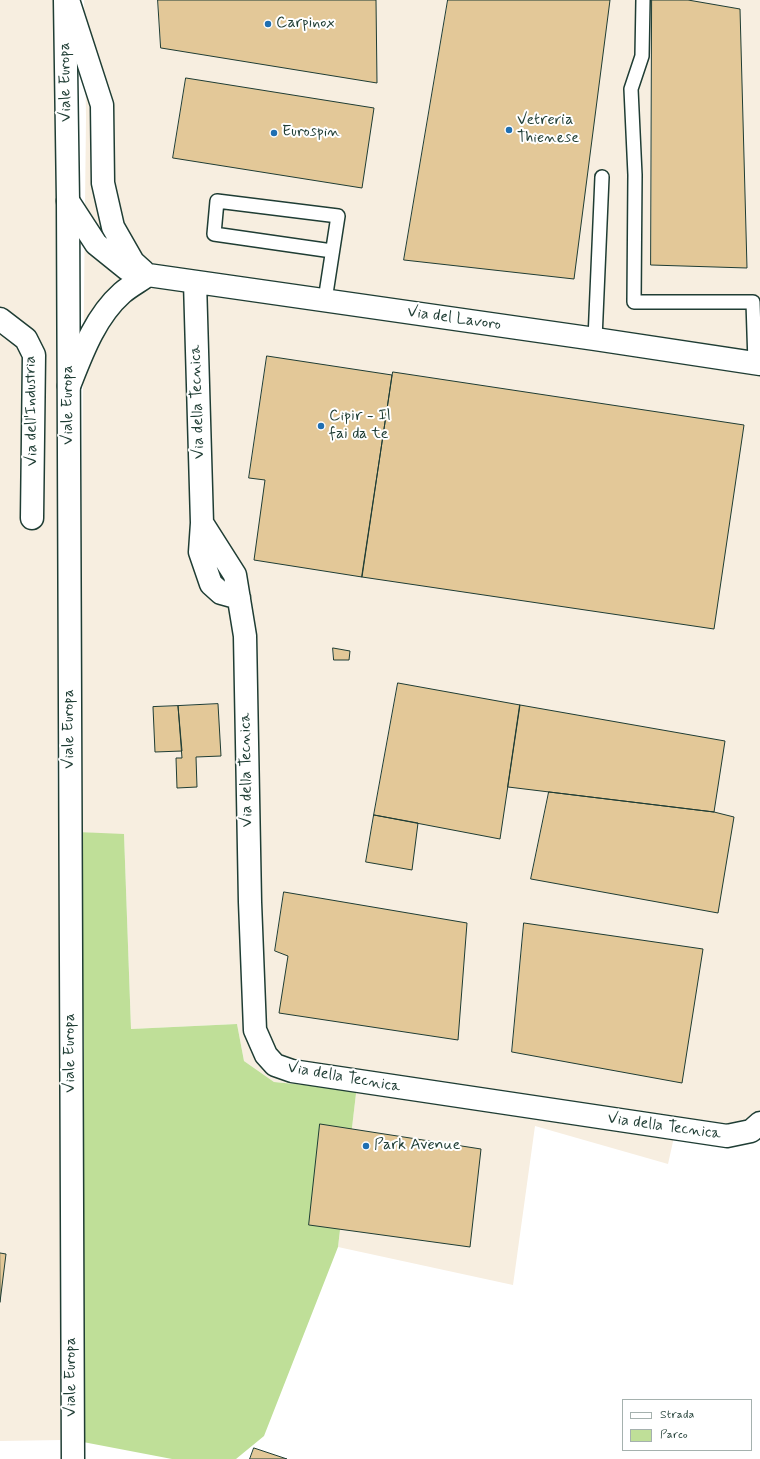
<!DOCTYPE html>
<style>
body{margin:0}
#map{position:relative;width:760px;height:1459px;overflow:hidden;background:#fff;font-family:Mynerve,sans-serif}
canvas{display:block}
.legend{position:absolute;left:622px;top:1399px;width:130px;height:52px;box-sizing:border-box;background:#fff;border:1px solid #a5b1ae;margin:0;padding:5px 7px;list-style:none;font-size:12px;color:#1f3d34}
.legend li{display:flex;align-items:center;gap:8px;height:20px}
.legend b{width:20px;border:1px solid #a5b1ae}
</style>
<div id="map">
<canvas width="760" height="1459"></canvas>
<ul class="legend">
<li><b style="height:5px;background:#fff"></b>Strada</li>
<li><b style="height:11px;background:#bfdf98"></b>Parco</li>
</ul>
</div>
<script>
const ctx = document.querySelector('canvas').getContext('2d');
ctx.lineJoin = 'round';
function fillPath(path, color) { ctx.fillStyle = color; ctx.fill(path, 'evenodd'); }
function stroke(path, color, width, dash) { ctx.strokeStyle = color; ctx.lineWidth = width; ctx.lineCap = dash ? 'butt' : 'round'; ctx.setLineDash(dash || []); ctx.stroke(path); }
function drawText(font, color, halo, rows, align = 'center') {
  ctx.font = font + ' Mynerve,sans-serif'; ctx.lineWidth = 4; ctx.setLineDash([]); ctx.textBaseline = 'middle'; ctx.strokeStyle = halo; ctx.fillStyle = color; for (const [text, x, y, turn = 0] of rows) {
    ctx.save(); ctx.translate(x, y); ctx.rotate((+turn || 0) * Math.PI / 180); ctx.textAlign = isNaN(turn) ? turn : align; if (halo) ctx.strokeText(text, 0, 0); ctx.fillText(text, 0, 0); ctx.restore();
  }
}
const built = new Path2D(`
 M0,0H64L66,117L57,773L65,1060L63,1440L0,1441Z
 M84,0H760V1130L729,1147L674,1137L668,1164L535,1126L513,1285L338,1247L357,1085L337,1088L274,1082L244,1061L237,1024L131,1029L124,835L78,832L86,117Z`);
const green = new Path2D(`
 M78,832L124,834L131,1029L237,1024L244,1061L274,1082L337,1088L357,1085L338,1247L264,1436L236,1459H172L83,1442L84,1047Z`);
const building = new Path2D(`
 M158,0H376L377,83L161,48Z
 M448,0H610L574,279L404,260Z
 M652,0H688L740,9L747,268L651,265Z
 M186,78L374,108L362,188L173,158Z
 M267,356L392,375L362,577L254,560L265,480L249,478Z
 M393,372L744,425L714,629L362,577Z
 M333,648L350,651L349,660H334Z
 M398,683L520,705L500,839L374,815Z
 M218,704L221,756L196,757L197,787L177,788L176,758H182L178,706Z
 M520,705L725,741L714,812L508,787Z
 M178,706L182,751L155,752L153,707Z
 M549,792L714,812L734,817L718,913L531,879Z
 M374,815L418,823L412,870L366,862Z
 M284,892L467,923L458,1040L279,1013L288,956L275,951Z
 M524,923L703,949L682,1083L512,1052Z
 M320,1124L481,1149L470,1247L309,1225Z
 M0,1253L6,1254L0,1302Z
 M254,1448L287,1459H250Z`);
const service = new Path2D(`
 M643,0L642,56L631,89L635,175L634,302H753L755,363
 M325,300L338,216L217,201L214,234L332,251
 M595,339L602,177`);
const minor = new Path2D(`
 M68,0L102,105L103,183L113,227L133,262L143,271
 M68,201L96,244L127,269L148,275L595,339L760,364
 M195,282L202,523L200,552L211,584L221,593L239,598
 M0,319L26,339L34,355L32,518
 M69,386C82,353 95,317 122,293C130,286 140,281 148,275
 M202,523L235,575L245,636L250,902L255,1030L266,1055L275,1065L292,1071L727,1136L751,1131L760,1123`);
const secondary = new Path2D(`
 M65,0L68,201L73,1459`);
const markers = [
 [268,24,4,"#1f6fb2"],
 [509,130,4,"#1f6fb2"],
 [274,133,4,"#1f6fb2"],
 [321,426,4,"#1f6fb2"],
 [366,1146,4,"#1f6fb2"]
];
const poiNames = [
 ["Carpinox",276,24],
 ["Vetreria",517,121],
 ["Thienese",517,139],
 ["Eurospin",282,133],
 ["Cipir - Il",329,417],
 ["fai da te",329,435],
 ["Park Avenue",374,1146]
];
const streetNames = [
 ["Viale Europa",66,82,-91],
 ["Via del Lavoro",454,319,8],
 ["Via della Tecnica",198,402,-92],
 ["Viale Europa",69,405,-90],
 ["Via dell'Industria",32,411,-91],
 ["Viale Europa",70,729,-90],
 ["Via della Tecnica",247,770,-91],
 ["Viale Europa",71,1053,-90],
 ["Via della Tecnica",344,1078,10],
 ["Via della Tecnica",664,1127,8],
 ["Viale Europa",72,1377,-90]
];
fillPath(built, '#f7eee0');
fillPath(green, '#bfdf98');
fillPath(building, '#e3c898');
stroke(building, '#1f3d34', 1);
stroke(service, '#1f3d34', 16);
stroke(minor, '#1f3d34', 25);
stroke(secondary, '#1f3d34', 25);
stroke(service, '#fff', 13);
stroke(minor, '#fff', 22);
stroke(secondary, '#fff', 22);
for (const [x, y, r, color] of markers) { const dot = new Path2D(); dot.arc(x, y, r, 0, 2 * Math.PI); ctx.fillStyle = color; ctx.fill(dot); stroke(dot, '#fff', 1.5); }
drawText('16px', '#1f3d34', '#fff', poiNames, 'left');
drawText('16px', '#1f3d34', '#fff', streetNames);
</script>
